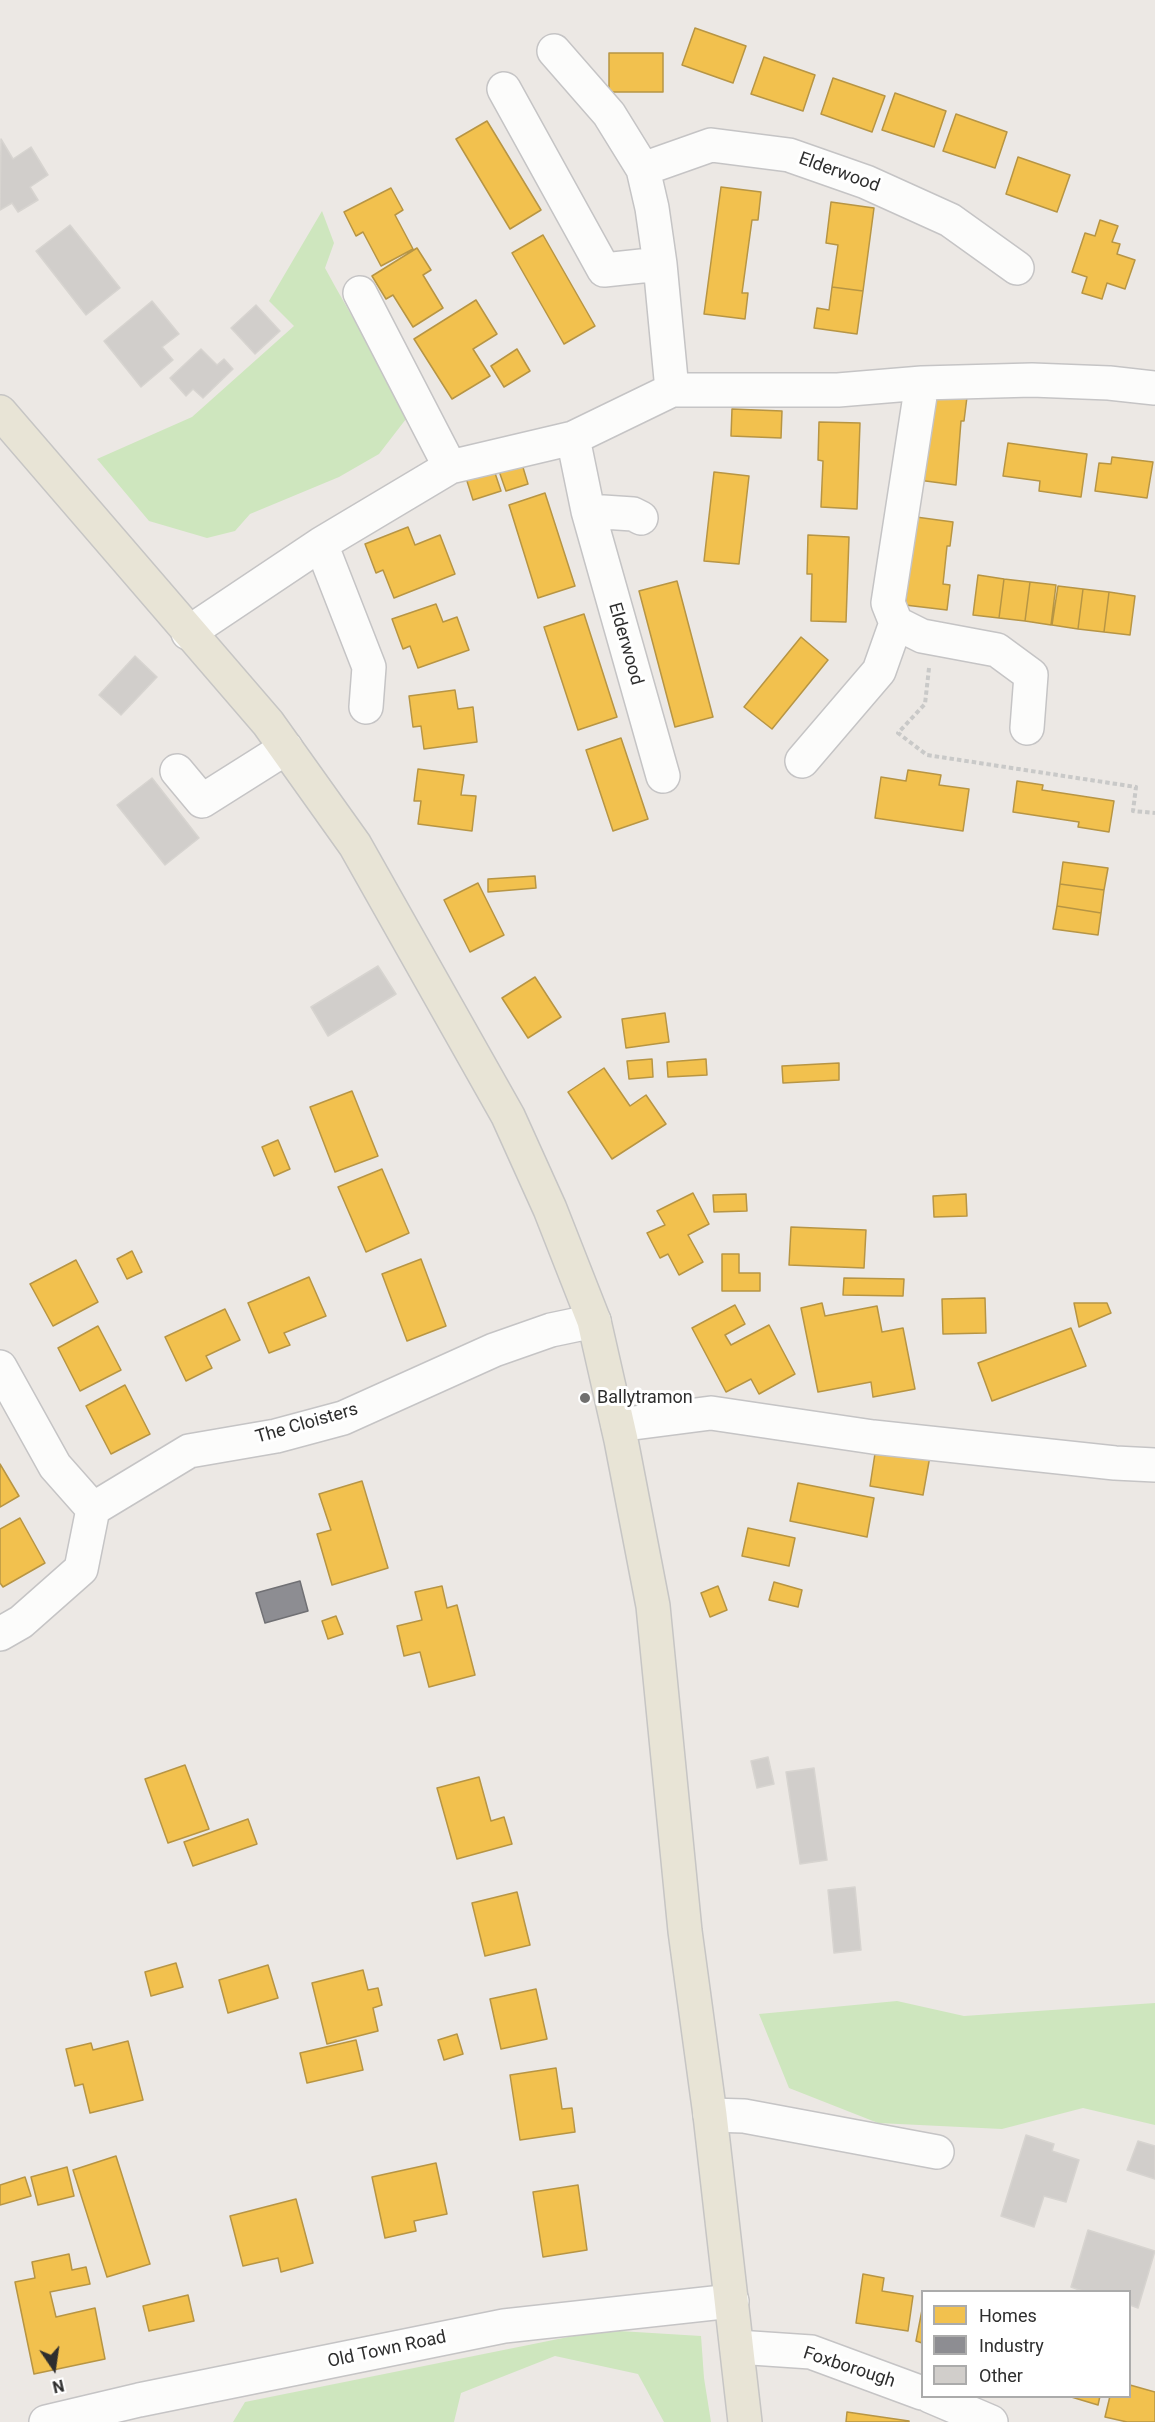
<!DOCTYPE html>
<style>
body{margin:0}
#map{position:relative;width:1155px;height:2422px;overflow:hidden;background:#ece8e4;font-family:Roboto,sans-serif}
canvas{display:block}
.legend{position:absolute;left:921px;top:2290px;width:210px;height:108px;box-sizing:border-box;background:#fff;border:2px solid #ababab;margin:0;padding:8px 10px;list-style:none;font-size:18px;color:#2e2e2e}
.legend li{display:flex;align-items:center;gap:12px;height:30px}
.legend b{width:30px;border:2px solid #ababab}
.north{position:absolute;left:24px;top:2338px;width:60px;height:60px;-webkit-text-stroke:4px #fff;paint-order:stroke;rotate:167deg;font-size:16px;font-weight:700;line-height:24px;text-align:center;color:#2e2e2e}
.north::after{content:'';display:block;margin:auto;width:21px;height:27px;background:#2e2e2e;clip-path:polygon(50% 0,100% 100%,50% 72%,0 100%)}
</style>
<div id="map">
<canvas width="1155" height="2422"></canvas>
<ul class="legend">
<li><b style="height:16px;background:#f2c14e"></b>Homes</li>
<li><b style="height:16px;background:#8d8d92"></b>Industry</li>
<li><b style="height:16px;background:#d1cecb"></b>Other</li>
</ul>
<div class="north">N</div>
</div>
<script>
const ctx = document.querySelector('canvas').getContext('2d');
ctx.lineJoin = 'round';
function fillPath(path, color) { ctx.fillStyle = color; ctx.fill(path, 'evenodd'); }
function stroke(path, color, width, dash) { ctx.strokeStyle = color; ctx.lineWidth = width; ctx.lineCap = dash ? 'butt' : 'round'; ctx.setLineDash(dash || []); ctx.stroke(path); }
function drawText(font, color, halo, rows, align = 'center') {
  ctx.font = font + ' Roboto,sans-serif'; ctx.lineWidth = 6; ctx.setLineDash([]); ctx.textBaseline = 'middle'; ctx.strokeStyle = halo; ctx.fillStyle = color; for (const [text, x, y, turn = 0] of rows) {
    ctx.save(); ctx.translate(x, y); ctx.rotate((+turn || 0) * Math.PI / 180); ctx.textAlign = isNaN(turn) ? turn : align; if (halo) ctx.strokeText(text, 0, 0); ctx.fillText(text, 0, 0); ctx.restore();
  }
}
const green = new Path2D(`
 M322,211L334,243L325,268C352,318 383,366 406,419L379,454L339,477L250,514L235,531L207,538L149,521L97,459L192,417L294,326L269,301Z
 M897,2001L964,2016L1155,2003V2125L1083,2108L1002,2129L878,2123L789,2088L759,2014Z
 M603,2330L701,2336L704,2378L711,2422H664L638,2374L555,2356L461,2393L454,2422H233L245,2402Z`);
const homes = new Path2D(`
 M695,28L746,46L733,83L682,65Z
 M609,53H663V92H609Z
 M764,57L815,75L803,111L751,94Z
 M833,78L885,96L872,132L821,114Z
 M895,93L946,111L934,147L882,130Z
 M956,114L1007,132L995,168L943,151Z
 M487,121L541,210L510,229L456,139Z
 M1018,157L1070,175L1057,212L1006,194Z
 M721,187L761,192L758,220H752L742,293H748L745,319L704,314Z
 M391,188L403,210L395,215L413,249L381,266L363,232L356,236L344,212Z
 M831,202L874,208L863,291L832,287L838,245L826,243Z
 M1100,220L1118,226L1112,242L1120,244L1117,254L1135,260L1125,289L1107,283L1102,299L1082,293L1087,277L1072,272L1085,233L1095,236Z
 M543,235L595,326L564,344L512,253Z
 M417,248L431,270L423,275L443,308L413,327L393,295L386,299L372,276Z
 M832,287L863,291L857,334L814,328L817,308L829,310Z
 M476,300L497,334L473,349L490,376L452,399L414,339Z
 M517,349L530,371L504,387L491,366Z
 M930,393L967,397L964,421H961L956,485L918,480Z
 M732,409L782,411L781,438L731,436Z
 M819,422L860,423L857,509L821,507L823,461L818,460Z
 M1008,443L1087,454L1081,497L1039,491L1040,481L1003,476Z
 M1112,457L1153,462L1147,498L1095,491L1099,463L1111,464Z
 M522,464L528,484L506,491L499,471Z
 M494,470L501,491L473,500L466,478Z
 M714,472L749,476L739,564L704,561Z
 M545,493L575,586L538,598L509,505Z
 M916,517L953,522L950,546H947L943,584L950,585L947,610L905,605Z
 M408,527L415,545L440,535L455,574L394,598L383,570L376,573L365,544Z
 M808,535L849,537L846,622L811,621L812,574H807Z
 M978,575L1004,579L999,618L973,615Z
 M1004,579L1030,582L1025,621L999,618Z
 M677,581L713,717L675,727L639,591Z
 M1030,582L1056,585L1051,625L1025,621Z
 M1058,586L1083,589L1078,629L1052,625Z
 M1083,589L1109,592L1104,632L1078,629Z
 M1109,592L1135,596L1130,635L1104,632Z
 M436,604L443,622L457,617L469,650L418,668L410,646L403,649L392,619Z
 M584,614L617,717L578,730L544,627Z
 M801,637L828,660L772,729L744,707Z
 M455,690L458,709L473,707L477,742L424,749L421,726L413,727L409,696Z
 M621,738L648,819L613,831L586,750Z
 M418,769L464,775L461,795L476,796L472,831L418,824L421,801H414Z
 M908,770L941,775L939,785L969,789L963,831L875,818L881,777L906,781Z
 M1017,781L1043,785L1042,790L1114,801L1109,832L1078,827L1079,822L1013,812Z
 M1063,862L1108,868L1104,890L1060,884Z
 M535,876L536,888L488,892V879Z
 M478,883L504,935L470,952L444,900Z
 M1060,884L1104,890L1101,913L1057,906Z
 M1057,906L1101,913L1098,935L1053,929Z
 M535,977L561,1017L528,1038L502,998Z
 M665,1013L669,1042L626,1048L622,1019Z
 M652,1059L653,1077L629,1079L627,1061Z
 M706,1059L707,1075L668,1077L667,1062Z
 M839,1063V1080L783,1083L782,1066Z
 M604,1068L630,1106L646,1095L666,1124L612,1159L568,1092Z
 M352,1091L378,1156L335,1172L310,1107Z
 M278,1140L290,1169L274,1176L262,1147Z
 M382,1169L409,1233L366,1252L338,1187Z
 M693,1193L709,1224L688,1235L703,1262L679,1275L668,1254L660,1258L647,1233L665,1225L657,1211Z
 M746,1194L747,1211L714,1212L713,1195Z
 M966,1194L967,1216L934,1217L933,1196Z
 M791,1227L866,1230L864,1268L789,1265Z
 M132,1251L142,1272L127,1279L117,1259Z
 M722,1254H739V1273H760V1291H722Z
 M421,1259L446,1326L407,1341L382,1274Z
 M76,1260L98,1302L53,1326L30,1284Z
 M309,1277L326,1316L284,1333L290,1345L269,1353L248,1303Z
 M844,1278L904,1279L903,1296L843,1295Z
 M985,1298L986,1333L943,1334L942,1299Z
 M822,1303L825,1316L877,1306L882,1332L903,1328L915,1389L873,1397L871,1382L818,1392L801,1308Z
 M1074,1303H1107L1111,1313L1079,1327Z
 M735,1305L745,1324L725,1335L731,1345L769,1325L795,1374L759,1394L751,1379L726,1392L692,1328Z
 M225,1309L240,1340L206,1356L212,1368L186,1381L165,1337Z
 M98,1326L121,1370L80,1391L58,1348Z
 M1071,1328L1086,1366L992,1401L978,1363Z
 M125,1385L150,1434L111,1454L86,1406Z
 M876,1447L930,1456L923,1495L870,1486Z
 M0,1464L19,1496L0,1507Z
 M362,1481L388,1568L332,1585L317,1534L331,1530L319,1494Z
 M798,1483L874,1498L867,1537L790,1521Z
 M20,1518L45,1563L3,1587L0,1583V1529Z
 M748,1528L795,1538L789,1566L742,1556Z
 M774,1582L802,1590L798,1607L769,1600Z
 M442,1586L447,1608L457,1605L475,1675L429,1687L420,1652L404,1656L397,1626L422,1620L415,1592Z
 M718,1586L727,1610L710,1617L701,1593Z
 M336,1616L343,1634L328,1639L322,1621Z
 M185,1765L209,1829L168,1843L145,1779Z
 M479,1777L491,1821L504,1817L512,1844L457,1859L437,1788Z
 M248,1819L257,1844L193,1866L184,1842Z
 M517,1892L530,1945L485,1956L472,1903Z
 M176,1963L183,1987L151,1996L145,1972Z
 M268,1965L278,1998L228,2013L219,1980Z
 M363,1970L368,1990L378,1988L382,2005L373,2008L378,2031L327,2044L312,1983Z
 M536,1989L547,2039L501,2049L490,1999Z
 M457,2034L463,2054L444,2060L438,2040Z
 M356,2040L363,2070L307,2083L300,2053Z
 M128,2041L143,2100L90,2113L83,2084L75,2086L66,2049L91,2043L93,2050Z
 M556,2068L562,2109L572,2108L575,2132L520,2140L510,2075Z
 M116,2156L150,2264L107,2277L73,2170Z
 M436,2163L447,2214L414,2221L416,2231L385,2238L372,2177Z
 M67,2167L74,2196L38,2205L31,2177Z
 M25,2177L31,2196L0,2205V2185Z
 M578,2185L587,2250L543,2257L533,2192Z
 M296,2199L313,2263L281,2272L278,2258L243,2266L230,2216Z
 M69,2254L72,2270L86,2267L90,2284L50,2292L56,2317L95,2308L105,2359L34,2374L15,2282L35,2278L32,2262Z
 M863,2274L884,2278L882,2291L913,2296L908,2331L856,2323Z
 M188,2295L194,2321L149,2331L143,2306Z
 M922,2310V2343L916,2341Z
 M1130,2385L1155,2392V2422H1127L1105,2417L1110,2396H1130Z
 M1068,2396H1100L1098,2405Z
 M847,2412L909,2421V2422H846Z`);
const industry = new Path2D(`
 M300,1581L308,1611L265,1623L256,1593Z`);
const building = new Path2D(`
 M1,139L13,159L31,147L48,175L30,187L38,200L18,212L12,203L0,210Z
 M70,225L120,288L86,315L36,251Z
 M152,301L179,334L162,347L173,360L141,387L104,341Z
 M256,305L280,331L255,354L231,328Z
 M201,349L217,365L224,359L233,369L203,398L193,389L186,396L170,378Z
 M135,656L157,677L121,715L99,695Z
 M152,778L199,838L165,865L117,805Z
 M378,966L396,994L328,1036L311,1007Z
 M768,1757L774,1784L757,1788L751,1761Z
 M814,1768L827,1860L800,1864L786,1772Z
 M855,1887L861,1950L834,1953L828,1890Z
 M1026,2135L1054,2144L1052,2151L1079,2160L1066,2202L1044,2196L1034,2227L1001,2216Z
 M1138,2141L1155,2146V2179L1127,2170Z
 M1088,2230L1155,2251L1138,2308L1130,2305V2292H1085L1071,2287Z`);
const path = new Path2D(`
 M929,668L925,704L898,733L927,755L1136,787L1133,811L1155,813`);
const minor = new Path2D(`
 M554,51L609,114L643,169L652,208L660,264L672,390
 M504,89L604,270L660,264
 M643,169L711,145L789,155L866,182L950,220L1017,268
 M360,293L450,467
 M922,383L888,603L896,623L922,636L997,650L1031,675L1027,728
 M573,438L588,511L663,776
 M588,511L633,514L641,518
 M321,544L369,667L366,707
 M188,633L321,544L450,467L573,438L672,390H838L922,383L1032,380L1109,383L1155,388
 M802,761L879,671L896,623
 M177,771L202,801L286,748
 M0,1367L55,1466L93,1509
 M618,1425L711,1413L873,1437L1115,1463L1155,1465
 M0,1634L21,1622L81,1569L93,1509L189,1451L276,1436L343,1418L494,1350L551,1330L594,1321
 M710,2115L744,2116L937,2152
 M737,2347L811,2352L922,2393
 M930,2396L991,2422
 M46,2422L139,2400L504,2326L732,2301`);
const major = new Path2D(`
 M0,412L268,723L355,845L508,1116L550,1209L594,1321L621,1440L653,1606L685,1931L710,2115L745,2422`);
const markers = [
 [585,1398,6,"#706f6e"]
];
const streetNames = [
 ["Elderwood",839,173,20],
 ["Elderwood",625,644,74],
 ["The Cloisters",307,1424,-16],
 ["Old Town Road",387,2350,-12],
 ["Foxborough",849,2368,18]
];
const poiNames = [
 ["Ballytramon",597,1398]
];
fillPath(green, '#cee6be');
fillPath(homes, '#f2c14e');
stroke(homes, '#b79544', 1.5);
fillPath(industry, '#8d8d92');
stroke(industry, '#707074', 1.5);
fillPath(building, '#d1cecb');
stroke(building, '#d7d4d0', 1.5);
stroke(minor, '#c5c4c5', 36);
stroke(major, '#c6c5c4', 36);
stroke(path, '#c9c9c8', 4, [4.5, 3]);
stroke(minor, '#fcfcfb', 33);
stroke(major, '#e8e4d6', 33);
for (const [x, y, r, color] of markers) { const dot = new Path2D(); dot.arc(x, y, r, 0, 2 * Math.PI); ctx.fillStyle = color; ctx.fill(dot); stroke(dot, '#fff', 2); }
drawText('18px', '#2e2e2e', '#fff', streetNames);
drawText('18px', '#2e2e2e', '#fff', poiNames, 'left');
</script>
